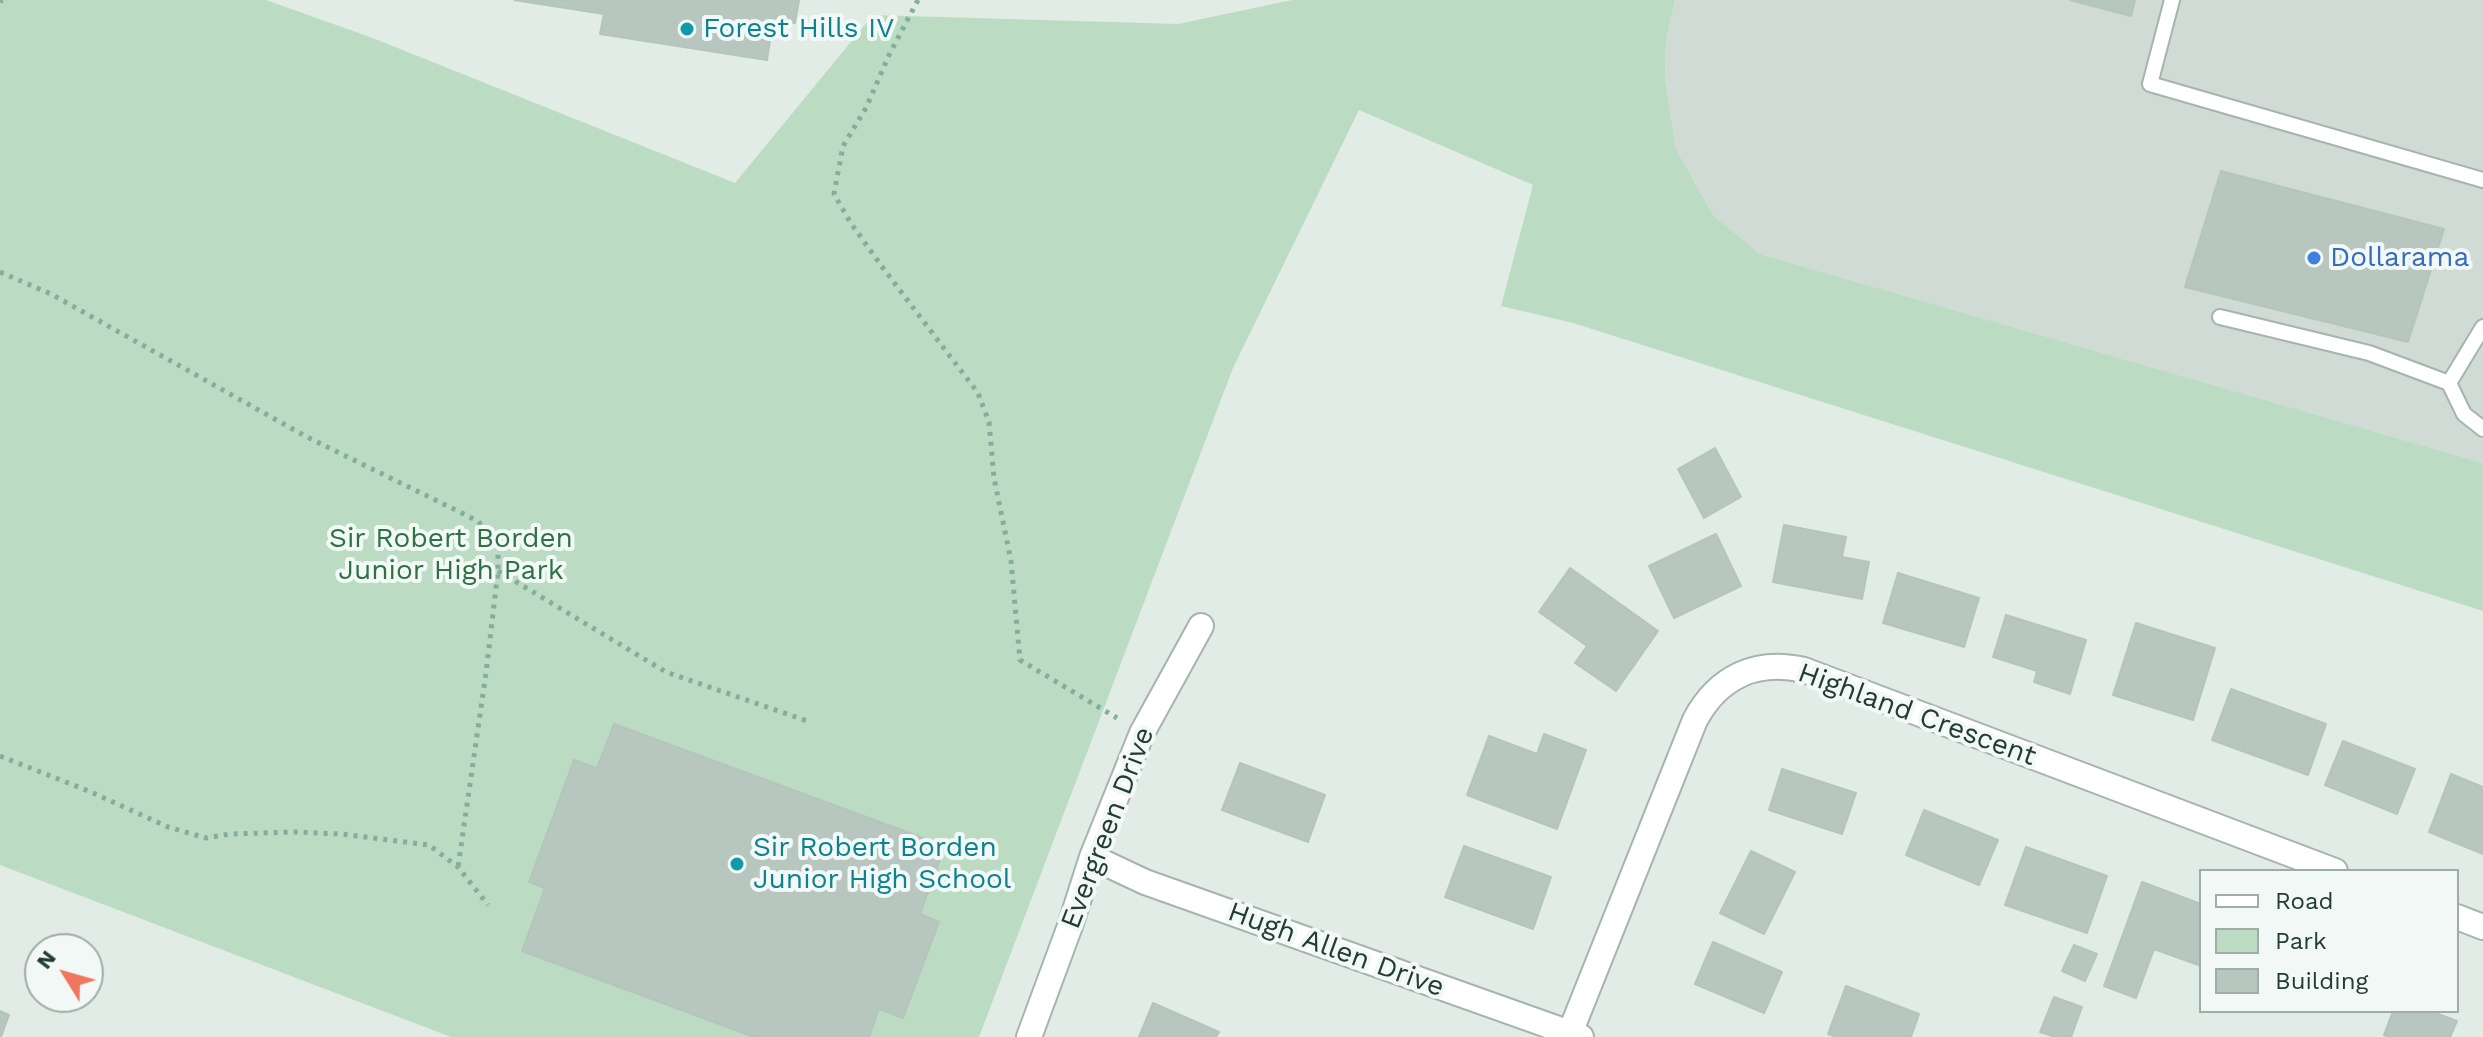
<!DOCTYPE html>
<style>
body{margin:0}
#map{position:relative;width:2483px;height:1037px;overflow:hidden;background:#e2ece6;font-family:"Work Sans",sans-serif}
canvas{display:block}
.legend{position:absolute;left:2199px;top:869px;width:260px;height:144px;box-sizing:border-box;background:#f2f8f5;border:2px solid #9fada7;margin:0;padding:10px 14px;list-style:none;font-size:24px;color:#223c33}
.legend li{display:flex;align-items:center;gap:16px;height:40px}
.legend b{width:40px;border:2px solid #9fada7}
.north{position:absolute;left:24px;top:933px;width:80px;height:80px;box-sizing:border-box;background:#f2f8f5;border:2px solid #9fada7;border-radius:50%;rotate:307deg;font-size:22px;font-weight:700;line-height:32px;text-align:center;color:#223c33}
.north::after{content:'';display:block;margin:auto;width:28px;height:36px;background:#ee775d;clip-path:polygon(50% 0,100% 100%,50% 72%,0 100%)}
</style>
<div id="map">
<canvas width="2483" height="1037"></canvas>
<ul class="legend">
<li><b style="height:10px;background:#fff"></b>Road</li>
<li><b style="height:22px;background:#bbdcc2"></b>Park</li>
<li><b style="height:22px;background:#b7c6bf"></b>Building</li>
</ul>
<div class="north">N</div>
</div>
<script>
const ctx = document.querySelector('canvas').getContext('2d');
ctx.lineJoin = 'round';
function fillPath(path, color) { ctx.fillStyle = color; ctx.fill(path, 'evenodd'); }
function stroke(path, color, width, dash) { ctx.strokeStyle = color; ctx.lineWidth = width; ctx.lineCap = dash ? 'butt' : 'round'; ctx.setLineDash(dash || []); ctx.stroke(path); }
function drawText(font, color, halo, rows, align = 'center') {
  ctx.font = font + ' "Work Sans",sans-serif'; ctx.lineWidth = 8; ctx.setLineDash([]); ctx.textBaseline = 'middle'; ctx.strokeStyle = halo; ctx.fillStyle = color; for (const [text, x, y, turn = 0] of rows) {
    ctx.save(); ctx.translate(x, y); ctx.rotate((+turn || 0) * Math.PI / 180); ctx.textAlign = isNaN(turn) ? turn : align; if (halo) ctx.strokeText(text, 0, 0); ctx.fillText(text, 0, 0); ctx.restore();
  }
}
const built = new Path2D(`
 M1675,0H2483V463L1760,254L1713,215L1676,149L1665,80L1666,40Z`);
const green = new Path2D(`
 M0,0H266L370,37L735,183L873,15L1178,24L1292,0H1675L1666,40L1665,80L1676,149L1713,215L1760,254L2483,463V611L1573,323L1501,306L1533,185L1359,110L1233,368L979,1037H451L0,865Z`);
const building = new Path2D(`
 M514,0H799L795,23L773,20L767,60L600,34L604,14Z
 M2070,0H2135L2131,16Z
 M2221,171L2444,229L2408,342L2185,287Z
 M1715,448L1741,497L1704,518L1678,469Z
 M1784,525L1846,537L1842,557L1869,562L1862,599L1773,582Z
 M1716,534L1741,586L1674,618L1649,566Z
 M1570,568L1658,631L1616,691L1575,663L1587,646L1539,612Z
 M1898,573L1979,598L1964,647L1883,623Z
 M2006,615L2086,640L2070,694L2034,682L2037,671L1993,657Z
 M2136,623L2215,648L2193,720L2113,695Z
 M2231,689L2326,724L2308,775L2212,740Z
 M614,724L945,846L920,914L939,922L903,1018L879,1009L869,1037H754L522,951L545,888L529,882L574,760L597,768Z
 M1544,734L1586,750L1557,829L1467,795L1489,736L1537,754Z
 M2343,741L2415,769L2397,814L2325,785Z
 M1240,763L1325,795L1308,842L1222,810Z
 M1782,769L1856,793L1842,834L1769,810Z
 M2451,774L2483,787V854L2429,832Z
 M1924,810L1998,840L1979,885L1906,855Z
 M1464,846L1551,877L1533,929L1445,897Z
 M2026,847L2107,876L2087,933L2005,905Z
 M1751,851L1795,872L1764,934L1720,913Z
 M2142,882L2201,904V966L2154,949L2136,998L2104,986Z
 M1713,942L1782,972L1764,1013L1695,984Z
 M2074,945L2097,954L2085,981L2062,971Z
 M1846,986L1919,1014L1911,1037H1836L1828,1034Z
 M2054,997L2082,1007L2071,1037H2055L2040,1032Z
 M1153,1003L1219,1032L1216,1037H1139Z
 M0,1011L9,1015L1,1037H0Z
 M2393,1011H2430L2457,1021L2450,1037H2389L2384,1035Z`);
const path = new Path2D(`
 M918,0L889,55L866,108L843,146L834,194L850,222L883,268L978,393L989,422L994,478L1011,561L1020,660L1117,718
 M0,2L2,0
 M0,272L51,294L307,437L478,521L498,546V571L486,673L458,867
 M498,571L666,672L810,722
 M0,756L91,792L168,827L206,838L230,834L295,832L341,834L429,845L458,867L488,905`);
const service = new Path2D(`
 M2172,0L2150,84L2483,180
 M2220,317L2369,353L2449,383
 M2483,327L2449,383L2464,414L2483,429`);
const minor = new Path2D(`
 M1092,857L1145,882L1581,1037
 M2457,917L2483,927
 M1570,1033L1695,720C1718,677 1756,659 1804,670L2335,871
 M1029,1037L1070,926L1092,857L1142,733L1201,626`);
const markers = [
 [687,29,8,"#0f9aa8"],
 [2314,258,8,"#3f7fe0"],
 [737,864,8,"#0f9aa8"]
];
const cultureNames = [
 ["Forest Hills IV",703,29],
 ["Sir Robert Borden",753,848],
 ["Junior High School",753,880]
];
const shopNames = [
 ["Dollarama",2330,258]
];
const parkNames = [
 ["Sir Robert Borden",451,539],
 ["Junior High Park",451,571]
];
const streetNames = [
 ["Highland Crescent",1917,715,20],
 ["Evergreen Drive",1108,828,-69],
 ["Hugh Allen Drive",1336,950,20]
];
fillPath(built, '#d0dbd5');
fillPath(green, '#bbdcc2');
fillPath(building, '#b7c6bf');
stroke(building, '#b4c5bd', 2);
stroke(service, '#a5b4ad', 18);
stroke(minor, '#a5b4ad', 28);
stroke(path, '#83ae9e', 5, [4, 6]);
stroke(service, '#fff', 14);
stroke(minor, '#fff', 24);
for (const [x, y, r, color] of markers) { const dot = new Path2D(); dot.arc(x, y, r, 0, 2 * Math.PI); ctx.fillStyle = color; ctx.fill(dot); stroke(dot, '#f2f8f5', 3); }
drawText('28px', '#0d838f', '#f2f8f5', cultureNames, 'left');
drawText('28px', '#366cbe', '#f2f8f5', shopNames, 'left');
drawText('28px', '#2e7243', '#f2f8f5', parkNames);
drawText('28px', '#223c33', '#f2f8f5', streetNames);
</script>
